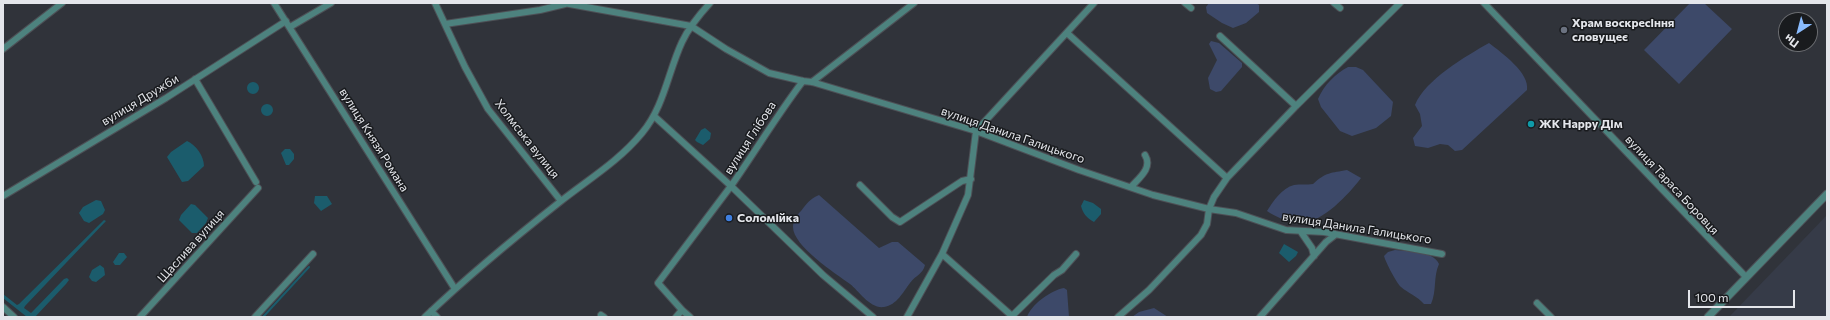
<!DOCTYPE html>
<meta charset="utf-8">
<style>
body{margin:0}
#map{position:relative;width:1830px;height:320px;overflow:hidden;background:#30333a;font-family:Commissioner,sans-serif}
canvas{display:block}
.frame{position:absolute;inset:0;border:4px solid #e4e6eb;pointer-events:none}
.north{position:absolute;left:1778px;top:12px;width:40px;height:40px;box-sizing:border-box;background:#191b1e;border:1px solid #6a6c70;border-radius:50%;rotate:216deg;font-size:11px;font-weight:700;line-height:16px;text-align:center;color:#e4e6eb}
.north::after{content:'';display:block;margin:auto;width:14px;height:18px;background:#89bafc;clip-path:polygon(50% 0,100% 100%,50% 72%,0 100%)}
.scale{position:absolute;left:1688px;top:290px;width:107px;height:18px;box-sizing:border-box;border:2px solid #e4e6eb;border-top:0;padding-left:5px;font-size:12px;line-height:14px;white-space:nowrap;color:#e4e6eb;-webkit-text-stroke:3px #191b1e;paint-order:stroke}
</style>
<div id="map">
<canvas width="1830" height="320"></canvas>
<div class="frame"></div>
<div class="north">Пн</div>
<div class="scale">100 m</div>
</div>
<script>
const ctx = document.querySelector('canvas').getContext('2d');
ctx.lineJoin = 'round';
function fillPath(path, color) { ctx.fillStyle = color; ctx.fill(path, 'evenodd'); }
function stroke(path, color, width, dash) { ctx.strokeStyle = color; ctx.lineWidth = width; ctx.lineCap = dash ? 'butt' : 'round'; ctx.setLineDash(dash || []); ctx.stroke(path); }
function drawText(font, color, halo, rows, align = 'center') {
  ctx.font = font + ' Commissioner,sans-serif'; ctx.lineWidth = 3; ctx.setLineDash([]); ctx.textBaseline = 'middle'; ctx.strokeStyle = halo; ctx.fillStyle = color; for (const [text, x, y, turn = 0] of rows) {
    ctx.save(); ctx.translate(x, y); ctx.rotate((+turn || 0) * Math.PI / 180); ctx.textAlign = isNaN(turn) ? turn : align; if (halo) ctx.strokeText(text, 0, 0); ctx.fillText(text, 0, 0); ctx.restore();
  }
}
const built = new Path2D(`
 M1827,215V317H1729Z`);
const green = new Path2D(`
 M1209,3H1256L1259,5V12L1246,23L1233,28L1222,23L1207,13L1206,7Z
 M1690,3H1704L1732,29L1679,84L1644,50Z
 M1211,41L1219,43L1242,63V67L1221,91L1216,92L1210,89L1208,78L1217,60L1209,44Z
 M1489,43C1502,53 1530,73 1527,90L1462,150L1455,151L1448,145L1440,144L1428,148L1415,146L1413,138L1422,126L1420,114L1415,105C1425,80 1466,56 1489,43Z
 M1348,67H1356L1363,70L1393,102L1391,116L1376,128L1352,136L1340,131L1321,107L1318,99C1324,85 1335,74 1348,67Z
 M1347,170L1361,178C1349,194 1323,222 1302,223C1291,224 1276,217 1267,211C1273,201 1282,188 1294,185C1300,184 1307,185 1313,184C1326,172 1331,173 1347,170Z
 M819,195L879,248L892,242H898L925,265C923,274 916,275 910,283C903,292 897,305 884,307C870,309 859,291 850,284C835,273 793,246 793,227C793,221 797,215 801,211C807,203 810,199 819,195Z
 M1395,250C1408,252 1433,250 1439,264C1433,277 1437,291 1431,304H1424C1417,296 1408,293 1401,287C1396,282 1386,263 1384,256L1388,252Z
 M1064,288L1067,290L1069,317H1027C1031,305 1051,290 1064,288Z
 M1154,308L1168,317H1132L1139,312Z`);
const water = new Path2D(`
 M247 88a6 6 0 1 1 12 0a6 6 0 1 1-12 0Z
 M261 110a6 6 0 1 1 12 0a6 6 0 1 1-12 0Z
 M705,128L711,133L710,139L703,145L697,142L695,140L701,130Z
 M187,141C196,145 204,156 204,166L188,181L182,182L167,157L171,152Z
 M285,149H290L294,154V159L289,165H286L281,153Z
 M315,196H327L332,204L321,211L314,203Z
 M96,200L101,201L105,210L103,214L89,223L84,221L79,213L83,207Z
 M1084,200L1093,203L1101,209V214L1094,222C1087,218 1083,214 1081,206Z
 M191,204L195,205L208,218L206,223L197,233H192L179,220L181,215Z
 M104,220L106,221L25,306L24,308L31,313L34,310L64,279L67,278L69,280L66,284L35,317H27L3,298V294L17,305L19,304Z
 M1284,244L1298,252L1296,256L1289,262L1279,253Z
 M119,253H124L127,257L120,265H115L113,262Z
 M100,265L104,268L105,275L96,282L92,281L89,277L92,270Z`);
const stream = new Path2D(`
 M263,317L309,267`);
const minor = new Path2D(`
 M274,3L455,289
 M435,3L465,67L488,109L561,201
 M564,3L691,26L726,49L769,73L803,81L812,82L976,131L1079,170L1153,195L1209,209L1236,213L1286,230L1324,232L1442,254
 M1185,3L1191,8
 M1334,3L1340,8
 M1484,3L1746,277
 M445,24L540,10L565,4
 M290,27L331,3
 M1067,33L1227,178
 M1220,36L1296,106
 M3,49L62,3
 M195,79L256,182
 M803,81C777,115 755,152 731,186L823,275L873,317
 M812,82L914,3
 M654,116L731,186L658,283L682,310
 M860,185L892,217L900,222L962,181L971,179
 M1131,187C1139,178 1153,168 1145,155
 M3,196L166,98L286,21
 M1301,232L1312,248L1314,256
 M942,254L1012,316L1054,275L1062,270L1076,254
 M1537,303L1551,317
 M3,307L14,317
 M431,311L437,317
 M601,315L604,317
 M140,317L258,188
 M255,317L313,254
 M425,317C468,276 514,238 561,201C589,179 619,161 642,133C664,107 668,72 682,42C689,27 699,15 710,3
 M676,317L682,310L690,317
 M907,317L942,254L968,195L976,131L1094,3
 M1118,317L1149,290L1201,235L1207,224L1209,209L1214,197L1227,178L1296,106L1400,3
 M1260,317L1326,242L1335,235`);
const tertiary = new Path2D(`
 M1708,317L1827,194`);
const markers = [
 [1564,30,4,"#6b7280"],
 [1531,124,4,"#0f9aa8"],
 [729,218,4,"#3f7fe0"]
];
const poiNames = [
 ["Храм воскресіння",1572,23],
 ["словущеє",1572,37],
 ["ЖК Happy Дім",1539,124],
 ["Соломійка",737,218]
];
const streetNames = [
 ["вулиця Дружби",140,100,-31],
 ["вулиця Данила Галицького",1013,135,19],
 ["вулиця Глібова",750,138,-57],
 ["Холмська вулиця",527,139,52],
 ["вулиця Князя Романа",374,140,58],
 ["вулиця Тараса Боровця",1672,185,47],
 ["вулиця Данила Галицького",1357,228,9],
 ["Щаслива вулиця",191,246,-48]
];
fillPath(built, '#363b48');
fillPath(green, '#3d4969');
fillPath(water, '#1b5c6c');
stroke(stream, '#1b5c6c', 2);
stroke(minor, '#4d5056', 8);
stroke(tertiary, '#4d5056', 9);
stroke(minor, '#4d827e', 6);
stroke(tertiary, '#4d827e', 7);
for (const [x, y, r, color] of markers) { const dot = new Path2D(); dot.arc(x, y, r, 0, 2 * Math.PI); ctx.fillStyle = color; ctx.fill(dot); stroke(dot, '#191b1e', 1.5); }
drawText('bold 12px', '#e4e6eb', '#191b1e', poiNames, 'left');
drawText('12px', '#e4e6eb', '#191b1e', streetNames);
</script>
